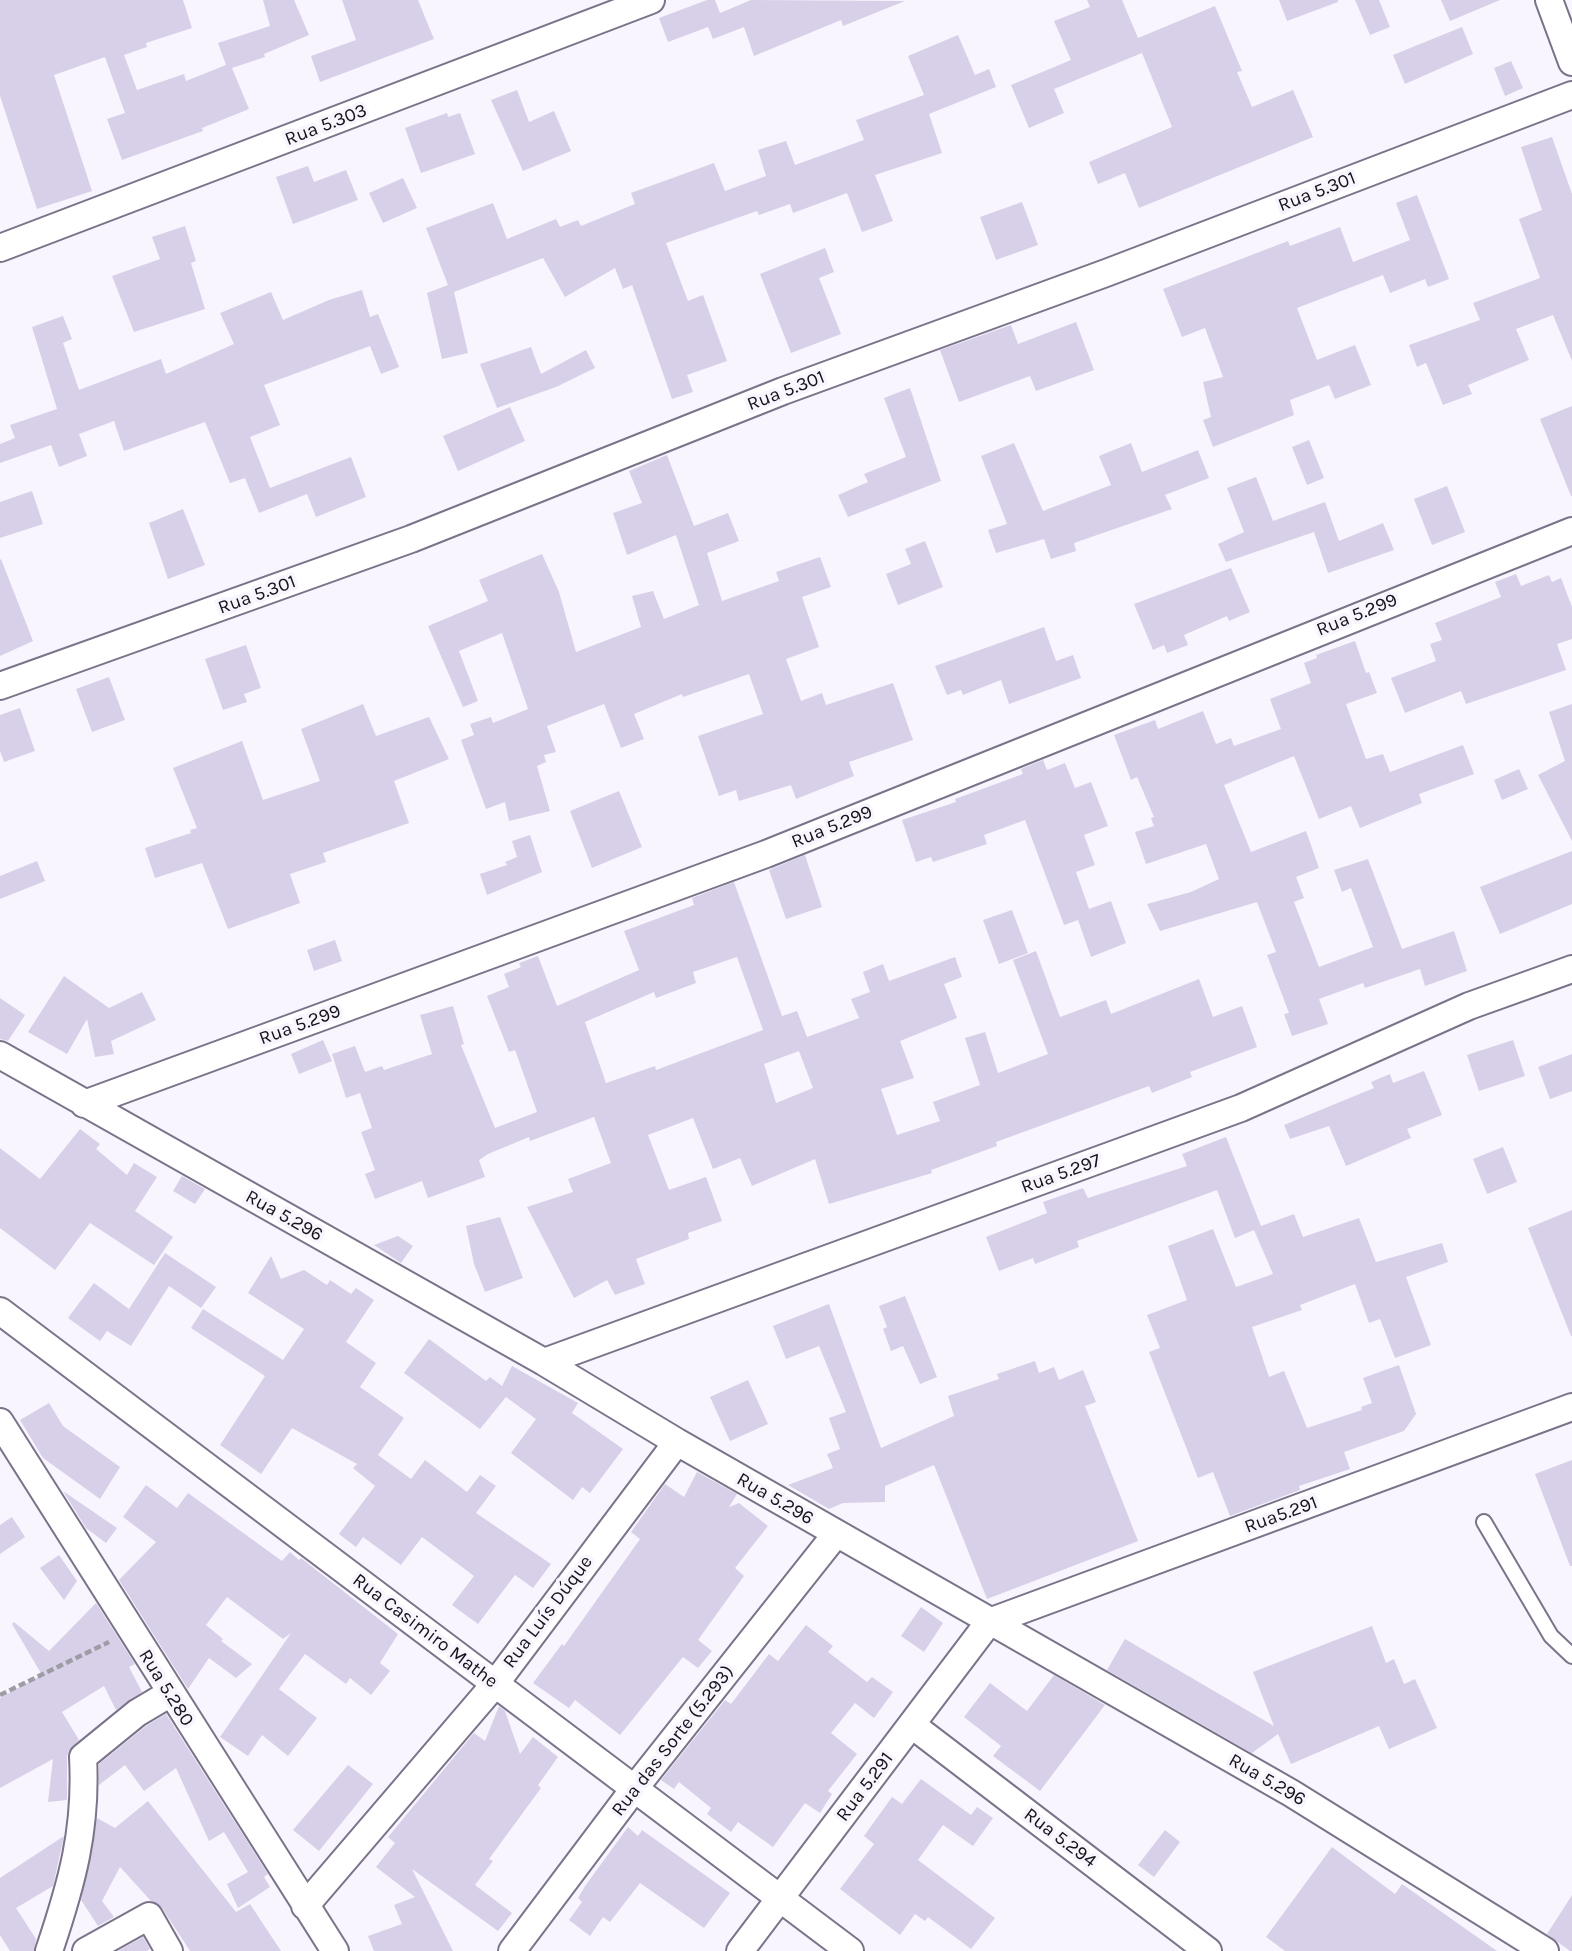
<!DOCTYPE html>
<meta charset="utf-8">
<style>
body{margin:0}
canvas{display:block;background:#f8f5fe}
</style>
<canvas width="1572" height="1951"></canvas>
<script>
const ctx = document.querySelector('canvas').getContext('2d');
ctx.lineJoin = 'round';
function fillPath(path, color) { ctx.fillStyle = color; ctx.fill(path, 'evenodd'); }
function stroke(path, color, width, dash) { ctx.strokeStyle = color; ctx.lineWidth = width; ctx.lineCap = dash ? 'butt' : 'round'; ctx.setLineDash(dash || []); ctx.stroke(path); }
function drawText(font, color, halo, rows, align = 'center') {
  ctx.font = font + ' Karla,sans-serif'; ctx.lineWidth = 7; ctx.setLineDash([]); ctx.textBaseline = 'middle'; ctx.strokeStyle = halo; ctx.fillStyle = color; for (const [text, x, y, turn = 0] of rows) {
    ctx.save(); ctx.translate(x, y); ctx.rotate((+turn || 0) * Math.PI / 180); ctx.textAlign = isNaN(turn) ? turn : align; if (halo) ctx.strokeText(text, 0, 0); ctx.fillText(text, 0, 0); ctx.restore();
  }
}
const building = new Path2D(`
 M0,0H183L192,28L146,43L147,47L124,55L137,90L184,74L186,81L226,65L218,43L270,26L263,0H294L309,35L264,54L265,57L232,68L249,109L202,128L203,131L122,160L107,119L125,113L105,57L54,75L92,191L37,209L0,96Z
 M342,0H418L434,39L320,82L311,56L356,40Z
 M707,0H715L720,13L751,0L905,1L843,26L841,20L754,56L744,27L713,39L708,27L668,42L659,18Z
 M1087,0H1122L1138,38L1215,6L1242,71L1237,72L1252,107L1293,90L1313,137L1139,208L1125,173L1098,184L1089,162L1172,127L1142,53L1054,89L1064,113L1029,128L1011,85L1071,60L1054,21L1090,7Z
 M1279,0H1338V2L1287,21Z
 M1355,0H1379L1390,27L1370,35Z
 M1441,0H1500L1450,21Z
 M1462,27L1473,54L1405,84L1393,55Z
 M958,35L975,75L989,69L996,87L929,114L942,153L875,175L893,221L862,232L847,193L793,213L790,204L759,215L757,211L666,243L688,301L703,295L727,361L687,375L693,392L672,399L632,285L623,289L615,268L565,297L543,258L454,292L468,353L442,359L427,293L448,285L426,228L493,203L507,239L556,219L560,227L578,220L581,226L635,204L631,193L714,163L725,191L766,176L758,150L786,141L795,165L864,140L856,120L924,95L908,56Z
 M1511,61L1523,88L1505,96L1494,68Z
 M517,90L529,122L554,111L571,151L523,171L491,100Z
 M447,113L448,117L460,113L475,154L421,173L405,128Z
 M1552,137L1572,194V361L1553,315L1516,329L1529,360L1468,385L1472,394L1443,405L1426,363L1417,367L1409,345L1480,320L1473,303L1540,278L1519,219L1542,210L1521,147Z
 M308,166L314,182L346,170L358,200L293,224L276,177Z
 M403,178L417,208L383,223L369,193Z
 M1417,195L1449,279L1428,287L1425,279L1390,293L1383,275L1297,308L1317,360L1355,345L1371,385L1335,399L1329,385L1290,400L1294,415L1213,447L1203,420L1211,417L1203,382L1223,377L1205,328L1182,337L1163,289L1288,241L1290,246L1340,227L1353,262L1410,240L1396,203Z
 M1022,202L1038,245L996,260L980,217Z
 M185,226L196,261L191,263L205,309L134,332L112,276L160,259L152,237Z
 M825,248L834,272L819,278L841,334L791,353L760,274Z
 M362,290L370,317L378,314L399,367L381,374L370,346L264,385L280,425L250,437L270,488L351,457L366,497L316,517L307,494L259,513L245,478L230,483L205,422L124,451L114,421L79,434L87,456L59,467L51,445L0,463V444L15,438L10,425L57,409L32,327L63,316L72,339L63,343L79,390L161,359L166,374L234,344L220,313L271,292L283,320L329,300Z
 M1076,322L1094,370L1036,391L1030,376L959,402L940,350L1011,325L1018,344Z
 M531,347L541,374L586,350L595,368L556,387L497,408L480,364Z
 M910,388L941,481L848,517L838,495L868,482L864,474L906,457L884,398Z
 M1572,406V496H1571L1540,419Z
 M510,407L525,441L458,471L443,436Z
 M1309,440L1324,478L1307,485L1292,447Z
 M1014,443L1043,511L1111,485L1099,456L1131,443L1142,472L1198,450L1209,478L1165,495L1172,509L1074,543L1076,551L1051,559L1044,539L996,553L988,530L1007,524L981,456Z
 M667,455L694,526L728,513L739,541L707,553L722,601L779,581L776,572L820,557L831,587L802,597L819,647L786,659L801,701L822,693L826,705L893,683L913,740L849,762L854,776L796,799L791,785L739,801L736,790L719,796L698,736L763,714L749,674L683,697L682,694L634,714L644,739L621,748L604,704L547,726L556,752L544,755L546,762L537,766L550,811L509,821L505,802L486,809L461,740L474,735L470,724L491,717L493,723L528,709L502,633L459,651L478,701L463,707L428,626L488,601L479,580L542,554L559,592L576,652L641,627L632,596L653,591L664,619L699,605L676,535L627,555L613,513L642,503L629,471Z
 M1256,477L1273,521L1325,502L1339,541L1383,523L1394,550L1328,573L1314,532L1226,562L1218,544L1244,532L1227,488Z
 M1447,486L1465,532L1432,545L1414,499Z
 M32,491L43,524L0,538V502Z
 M183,509L205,565L168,579L149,523Z
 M925,541L943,587L898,605L886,574L911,564L905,549Z
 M1,559L33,641L0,656V560Z
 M1231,568L1250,612L1229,621L1227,616L1184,635L1188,645L1167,653L1164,645L1153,650L1134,604Z
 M1516,574L1521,586L1549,575L1552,582L1561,578L1572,607V639L1557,644L1566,670L1466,704L1461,691L1405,713L1391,678L1436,661L1430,644L1442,640L1435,623L1501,597L1495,582Z
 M1044,627L1056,661L1073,655L1081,678L1009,704L1001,680L963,695L961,690L947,695L935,666Z
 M1355,641L1366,673L1369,672L1377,693L1346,704L1366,759L1383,754L1390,772L1463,745L1474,774L1419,794L1422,803L1360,828L1351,806L1319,819L1294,756L1224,785L1251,852L1306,831L1319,868L1296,877L1304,898L1294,902L1319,967L1373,947L1351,888L1342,892L1334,870L1368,859L1402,949L1454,931L1467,971L1425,986L1420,969L1365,988L1363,983L1319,999L1328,1024L1292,1036L1284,1014L1289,1013L1267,955L1276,952L1257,902L1160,931L1147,904L1191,892L1219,879L1206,844L1146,864L1135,832L1154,826L1151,818L1154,817L1137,777L1131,780L1114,735L1155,720L1158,729L1203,711L1216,744L1231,738L1234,746L1281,729L1270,699L1311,683L1304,663L1317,658L1316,655Z
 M246,645L261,688L244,694L247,702L223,710L205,659Z
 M109,677L125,720L92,732L76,689Z
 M363,704L376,736L429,717L449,759L394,781L409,823L323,853L326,862L290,874L300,903L228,929L202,863L155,878L145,848L191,833L190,830L197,828L173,768L242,741L263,800L320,781L301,729Z
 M1572,704V841L1538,775L1565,761L1549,712Z
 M20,708L35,751L4,762L0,751V715Z
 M1043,760L1047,770L1065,763L1075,788L1091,782L1108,826L1084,835L1095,865L1076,872L1089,909L1111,901L1126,943L1091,957L1078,920L1064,925L1025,820L984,835L987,844L933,862L931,857L916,862L902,820L956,802L955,799L1023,774L1021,769Z
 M1519,769L1528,789L1502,800L1494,780Z
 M619,791L642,847L592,868L570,811Z
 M530,835L542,872L487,895L480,874L507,865L505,862L517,857L512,841Z
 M1572,851V904L1500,934L1480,887Z
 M805,855L822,907L786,919L769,870Z
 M37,861L45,881L0,899V876Z
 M734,882L782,1016L797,1011L807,1037L859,1018L851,999L870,992L863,972L883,964L889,981L955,957L962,977L944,984L957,1018L900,1041L914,1078L881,1089L897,1135L940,1121L933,1102L980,1085L965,1038L985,1032L998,1073L1048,1054L1013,960L1036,951L1060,1017L1106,1000L1111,1014L1199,979L1213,1017L1242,1006L1257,1047L1190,1072L1192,1077L1152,1093L1149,1086L996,1142L997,1146L931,1170L932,1173L829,1204L815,1159L752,1186L740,1158L713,1169L693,1118L648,1135L669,1190L706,1177L722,1221L688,1233L689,1239L636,1259L645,1284L615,1295L607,1280L574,1298L527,1207L573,1192L568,1179L611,1163L594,1117L530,1141L529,1137L488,1154L479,1160L485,1177L428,1198L422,1181L375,1199L365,1174L375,1170L361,1132L372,1128L360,1093L346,1098L332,1054L355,1046L365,1072L382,1066L384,1070L432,1054L420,1015L453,1006L464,1044L461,1045L495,1128L537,1112L515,1050L509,1052L487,996L509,987L504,974L521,967L519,963L538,956L557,1006L639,970L624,931L694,905L692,898ZM737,957L763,1030L656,1070L655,1066L606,1083L585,1022L654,992L656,998L696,983L693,972ZM799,1051L813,1088L776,1103L764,1064Z
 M1012,910L1028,953L999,964L983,920Z
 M335,940L342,961L314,971L307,950Z
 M64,976L109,1008L142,992L156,1020L111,1041L114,1054L95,1057L87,1019L67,1054L28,1032Z
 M0,998L25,1015L8,1041L0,1039Z
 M323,1040L332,1061L299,1074L291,1054Z
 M1513,1040L1525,1076L1479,1091L1467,1055Z
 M1572,1054V1091L1550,1099L1538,1067Z
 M1424,1071L1442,1115L1407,1129L1411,1138L1346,1166L1329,1126L1290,1139L1284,1125L1374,1088L1371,1082L1390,1074L1393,1083Z
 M80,1129L100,1144L96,1149L127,1175L134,1163L157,1177L135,1211L173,1237L154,1265L90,1223L55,1270L0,1228V1148L40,1179Z
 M1226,1137L1261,1226L1294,1214L1303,1237L1359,1218L1376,1262L1442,1243L1448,1262L1406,1277L1431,1345L1395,1358L1380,1319L1369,1323L1355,1284L1300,1305L1302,1310L1252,1327L1269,1377L1284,1371L1307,1428L1362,1410L1361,1407L1372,1403L1363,1378L1399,1365L1416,1414L1404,1431L1344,1452L1350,1469L1299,1486L1300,1490L1230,1516L1213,1472L1198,1478L1149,1352L1160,1348L1147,1315L1187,1300L1168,1246L1213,1229L1236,1287L1273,1274L1254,1230L1235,1238L1217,1190L1077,1241L1079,1247L1035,1264L1033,1258L999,1271L986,1237L1047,1213L1043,1202L1083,1188L1088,1198L1187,1166L1182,1154Z
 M1503,1147L1517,1182L1487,1194L1473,1159Z
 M182,1176L205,1189L195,1204L173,1191Z
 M1572,1210V1336H1571L1528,1228Z
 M500,1217L523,1278L485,1292L474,1264L466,1226Z
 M398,1236L413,1246L401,1263L374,1245Z
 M165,1253L216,1287L201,1308L169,1286L131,1346L107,1331L100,1341L68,1318L94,1283L129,1309Z
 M271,1256L281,1279L304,1270L327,1285L330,1280L351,1294L356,1288L374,1300L346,1342L376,1363L360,1387L404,1418L378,1455L411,1479L425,1460L467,1492L480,1475L496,1486L476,1513L551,1564L533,1588L515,1575L478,1624L452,1605L474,1576L422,1537L401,1565L363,1537L356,1547L339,1534L375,1486L353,1468L357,1464L292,1428L261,1474L220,1445L265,1376L191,1328L203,1309L283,1360L304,1329L248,1293Z
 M905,1296L937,1377L920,1384L903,1346L891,1351L883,1329L887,1327L879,1306Z
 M829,1304L881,1448L954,1416L948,1396L999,1379L997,1374L1035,1361L1039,1373L1054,1367L1059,1380L1083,1370L1096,1402L1085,1406L1138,1541L987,1599L934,1465L885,1486V1502L843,1503L829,1509L788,1485L833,1468L827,1454L840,1449L829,1418L846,1412L819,1346L786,1359L773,1326Z
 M429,1339L486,1381L490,1377L502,1386L512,1366L578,1403L572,1413L623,1449L590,1493L582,1487L573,1500L511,1453L536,1419L506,1397L480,1429L404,1373Z
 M748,1380L768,1424L730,1441L710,1397Z
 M49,1403L63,1426L120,1467L100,1499L43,1458L20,1420Z
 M1572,1460V1566H1570L1535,1474Z
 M697,1472L737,1494L729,1507L739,1503L768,1526L735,1568L744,1576L698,1640L712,1651L698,1668L683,1657L620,1735L575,1700L569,1708L533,1683L562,1644L564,1646L640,1539L631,1532L665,1484L684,1497Z
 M146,1485L177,1508L188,1493L282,1561L290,1552L299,1560L301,1558L398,1634L380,1663L390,1671L371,1695L350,1678L346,1684L305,1654L279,1689L317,1718L288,1756L262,1735L248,1756L220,1737L291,1633L283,1639L227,1597L206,1625L223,1639L221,1641L252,1664L236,1678L209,1658L188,1689L119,1580L156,1542L123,1517Z
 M63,1491L117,1528L106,1543L86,1528Z
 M12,1517L25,1537L0,1554V1525Z
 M59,1555L77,1581L64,1600L40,1568Z
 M96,1603L135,1664L129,1667L142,1692L116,1710L104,1686L62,1712L79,1740L69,1750L67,1757V1800L48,1802L53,1759L0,1788V1698L42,1675L12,1624L14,1622L49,1651Z
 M921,1607L943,1623L924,1652L901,1636Z
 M806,1625L833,1646L828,1652L867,1682L872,1677L893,1692L874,1718L855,1703L831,1733L857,1754L828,1791L832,1794L820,1813L805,1803L773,1847L738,1822L731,1832L707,1814L711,1808L679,1782L674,1789L661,1780L725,1700L731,1704L769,1654L778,1661Z
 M1372,1626L1386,1663L1394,1659L1404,1684L1415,1679L1437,1728L1389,1749L1379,1726L1291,1764L1278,1734L1252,1753L1107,1670L1125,1639L1274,1726L1253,1672Z
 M1054,1675L1105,1705L1040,1791L993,1756L1001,1746L964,1717L990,1683L1027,1711Z
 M499,1706L505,1711L520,1754L533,1737L558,1757L538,1785L541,1788L489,1859L493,1861L475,1885L512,1913L498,1931L412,1869L453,1951H374L368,1936L402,1924L394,1905L415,1897L376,1867L395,1843L388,1837L474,1733L485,1741Z
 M166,1714L268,1874L264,1877L270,1887L238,1908L227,1884L248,1872L224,1832L209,1841L176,1768L144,1791L125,1765L99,1785V1764L146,1726Z
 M348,1765L373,1784L319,1851L293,1830Z
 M921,1779L971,1815L977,1807L993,1818L973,1846L943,1825L918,1860L995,1918L971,1949L928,1917L925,1921L915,1914L900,1935L840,1889L874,1844L864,1836L892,1797L902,1804Z
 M148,1801L236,1912L250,1904L281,1951H190L162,1908L151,1901L120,1867L102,1901L114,1917L98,1926L81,1900L97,1818L115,1828Z
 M628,1827L638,1836L642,1830L730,1893L704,1928L640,1883L610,1922L603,1917L590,1936L569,1920L582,1902L578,1898L585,1886Z
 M1165,1830L1180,1842L1154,1877L1138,1865Z
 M64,1836L53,1886L16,1908L36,1939L34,1951H10L0,1935V1878Z
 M1332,1847L1395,1894L1402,1884L1497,1951H1285L1266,1937Z
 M1572,1895V1951H1570L1547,1934Z
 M143,1937L150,1949L147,1951H118Z`);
const path = new Path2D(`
 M0,1695L109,1642`);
const lane = new Path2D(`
 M1484,1522L1551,1636L1572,1656`);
const street = new Path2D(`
 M1549,0L1572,62
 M0,248L651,0
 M0,686L411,539L783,391L1106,273L1572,95
 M0,1055L544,1362L677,1442L1291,1793L1545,1951
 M84,1104L766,854L1572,531
 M0,1311L850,1951
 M544,1362L1241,1108L1469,1006L1572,969
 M0,1422L335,1951
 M912,1725L1208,1951
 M305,1906L495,1684L677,1442
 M49,1951C72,1883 87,1829 83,1757L137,1713L169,1694
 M86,1951L149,1916L169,1951
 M512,1951L634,1789L836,1534
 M740,1951L989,1622L1572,1407`);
const streetNames = [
 ["Rua 5.303",326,125,-21],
 ["Rua 5.301",1317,192,-21],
 ["Rua 5.301",786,391,-21],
 ["Rua 5.301",257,595,-20],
 ["Rua 5.299",1357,615,-22],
 ["Rua 5.299",832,827,-22],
 ["Rua 5.299",300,1025,-20],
 ["Rua 5.297",1061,1174,-20],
 ["Rua 5.296",284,1216,29],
 ["Rua 5.296",775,1499,30],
 ["Rua5.291",1281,1515,-20],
 ["Rua Luís Dúque",548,1612,-53],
 ["Rua Casimiro Mathe",425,1631,37],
 ["Rua 5.280",166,1688,58],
 ["Rua das Sorte (5.293)",673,1741,-52],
 ["Rua 5.296",1267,1780,30],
 ["Rua 5.291",865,1787,-53],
 ["Rua 5.294",1060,1838,37]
];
fillPath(building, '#d8d0e8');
stroke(lane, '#7b7389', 18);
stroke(street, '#7b7389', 30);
stroke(path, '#9f9ca5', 4.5, [7, 3.5]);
stroke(lane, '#fff', 14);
stroke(street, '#fff', 26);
drawText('19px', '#15121a', '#f8f5fe', streetNames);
</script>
